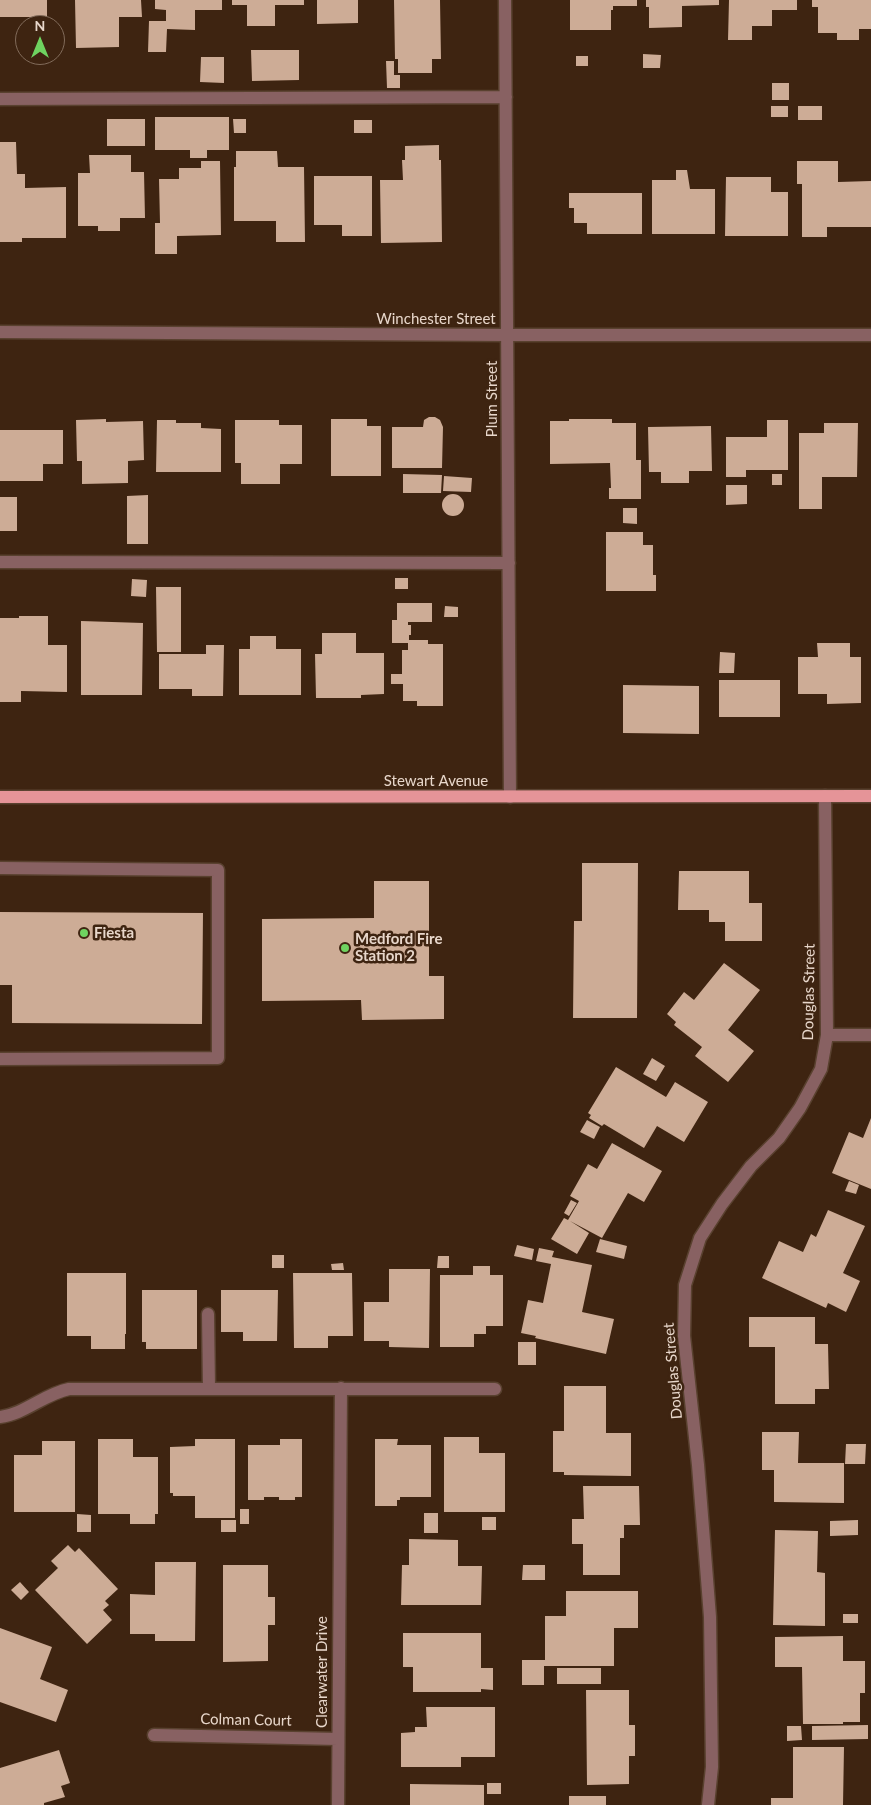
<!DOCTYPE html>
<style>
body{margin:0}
#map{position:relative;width:871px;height:1805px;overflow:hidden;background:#3e2411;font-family:Lato,sans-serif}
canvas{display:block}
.north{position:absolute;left:15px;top:15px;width:50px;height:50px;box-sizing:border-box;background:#3e2411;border:1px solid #826c5b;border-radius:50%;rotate:0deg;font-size:14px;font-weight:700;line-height:20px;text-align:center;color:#e8d7cb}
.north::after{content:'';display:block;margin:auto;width:18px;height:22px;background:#6fd360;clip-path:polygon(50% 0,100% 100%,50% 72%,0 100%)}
</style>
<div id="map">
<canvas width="871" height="1805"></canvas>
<div class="north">N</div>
</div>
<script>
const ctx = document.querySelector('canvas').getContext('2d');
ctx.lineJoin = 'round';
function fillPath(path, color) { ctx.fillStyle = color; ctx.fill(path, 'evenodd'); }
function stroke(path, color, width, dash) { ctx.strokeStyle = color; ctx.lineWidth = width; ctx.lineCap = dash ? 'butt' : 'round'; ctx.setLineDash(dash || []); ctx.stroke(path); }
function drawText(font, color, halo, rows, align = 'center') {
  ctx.font = font + ' Lato,sans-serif'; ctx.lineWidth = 5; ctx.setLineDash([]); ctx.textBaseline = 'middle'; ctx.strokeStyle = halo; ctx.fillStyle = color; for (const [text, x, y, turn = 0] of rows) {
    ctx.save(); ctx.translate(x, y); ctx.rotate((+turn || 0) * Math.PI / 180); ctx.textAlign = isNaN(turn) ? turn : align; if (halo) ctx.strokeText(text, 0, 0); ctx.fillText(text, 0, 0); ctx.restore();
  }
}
const building = new Path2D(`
 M0,0H47V17H0Z
 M75,0H141L142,17H119V47L76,48Z
 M155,0H222V10H195V30L167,29L166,52H148L149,21H166V10L155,9Z
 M232,0H304V5H275V26H247V5H232Z
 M317,0H358V23L317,24Z
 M394,0H440L441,59H432V73H398V59H395Z
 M570,0H637V6H613V10H611V30H570Z
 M646,0H719V5L682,6V27L649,28V7H646Z
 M729,0H797V10H772V26H752V40H728Z
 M812,0H871V29H859V40H837V33H818V7H812Z
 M251,50H299V80L252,81Z
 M643,54L661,55L660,68H643Z
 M576,56H588V66H576Z
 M201,57H224V83L200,82Z
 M386,61H394V75H400V88H387Z
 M772,83H789V100H772Z
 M771,106H788V117H771Z
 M798,106H822V120H798Z
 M155,117H229V150H207V158H190V150H155Z
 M107,119H145V146H107Z
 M233,119H246V133H234Z
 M354,120H372V133H354Z
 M0,142H16L17,174H25V188L66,187V238H22V242H0Z
 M439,145V160H441L442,242L381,243L380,180H403L402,160H405V146Z
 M236,151H277L278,167H304L305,242H276V221H234V167H236Z
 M89,155H131V172H144L145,218H120V231H98V226H78V173H90Z
 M201,161H220L221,235L177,236V254H155V223H160L159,179H179V168H201Z
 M797,161H838V182L871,181V227H827V237H802V184H797Z
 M676,170H687L690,189H715V234H652V180H676Z
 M314,176H372V236H342V225H314Z
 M726,177H771V192H788V236H725Z
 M569,193H642V234H587V223H574V208H569Z
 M429,417H435L440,420L443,427L442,468H392V427H423L424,420Z
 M106,419V422L143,421L144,460L128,461V483L82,484V461H77L76,420Z
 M331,419H367V426H381V476H331Z
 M569,419H612V423H636V460H641V499H609V488H611L610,463L550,464V421H569Z
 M157,420H176V423H201V428L221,429V472H156Z
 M235,420H279V425H302V464H280V484H241V463H235Z
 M767,420H788V470H746V477H726V437H767Z
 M824,423H858L857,477H822V509H799V433H824Z
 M711,426L712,471H689V483H661V472H649L648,427Z
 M0,430H63V464H43V481H0Z
 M403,474L442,475L441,493H403Z
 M772,474H782V485H772Z
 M444,476L472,478L471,492L443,491Z
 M726,485H747V504L726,505Z
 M442 505a11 11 0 1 1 22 0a11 11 0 1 1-22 0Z
 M148,495V544H127V496Z
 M0,497H17V531H0Z
 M623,508H637V524L623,523Z
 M606,532H643V545H653V575H656V591H606Z
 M395,578H408V589H395Z
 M132,579L147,580L146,597L131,596Z
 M156,587H181V652H157Z
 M397,603H432V622H408V625H411V635H409V640H428V644H443V706H417V701H403V684H391V674H402V650H408V643H392V620H397Z
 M445,606L458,607V617H444Z
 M19,616H48V645H67V692L21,691V702H0V618H19Z
 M81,621L143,623L142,695H81Z
 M322,633H356V653H384V694L361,695V698H316L315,654H322Z
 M250,636H276V649H301V695H239V649H250Z
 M817,643H850V657H861V703L827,704V694H798V657H818Z
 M206,645H224L223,696H192V689H159V654H206Z
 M720,652L735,653L734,673H719Z
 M719,680H780V717H719Z
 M623,685L699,686V734L623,733Z
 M582,863H638L637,1018H573L574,921H582Z
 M679,871H749V903H762V941H725V922H709V910H678Z
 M374,881H429V976H444V1019L362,1020L361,1000L262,1001V919L374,918Z
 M0,912L203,913L202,1024L12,1023V985H0Z
 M724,963L760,990L728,1030L754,1051L728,1082L695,1056L702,1047L674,1025L676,1022L667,1014L684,992L694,1000Z
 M652,1058L665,1066L656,1081L643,1074Z
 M616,1067L666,1097L675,1082L708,1102L684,1142L657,1126L644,1148L604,1124L602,1126L589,1118L591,1115L588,1113Z
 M871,1118V1189L832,1173L849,1132L863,1138Z
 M587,1120L600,1127L594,1139L580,1132Z
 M612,1143L662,1171L644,1202L628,1193L602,1238L570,1221L589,1233L577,1254L551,1239L564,1218L568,1220L579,1201L570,1196L588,1164L597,1169Z
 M849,1181L859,1185L856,1194L845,1191Z
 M571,1200L577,1203L569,1216L564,1213Z
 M828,1210L865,1226L843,1273L860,1281L846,1312L828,1303L826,1308L762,1278L779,1241L803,1252L811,1234L816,1237Z
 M600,1239L627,1246L624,1259L596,1252Z
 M517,1245L534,1249L532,1260L514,1256Z
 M539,1248L554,1251L552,1257L592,1265L582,1312L614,1319L606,1354L535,1338L536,1336L521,1333L528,1300L543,1303L551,1264L536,1261Z
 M272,1255H284V1268H272Z
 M438,1256H449V1268H437Z
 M343,1263L344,1270H332L331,1264Z
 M473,1266H490V1275H503V1326H486V1334H474V1347H440V1275H473Z
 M389,1269H430L429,1348L389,1347V1341H364V1302H389Z
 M67,1273H126V1334H125V1349H91V1336H67Z
 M293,1273H352L353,1336H328V1348H294Z
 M142,1290H197V1349H146V1342H142Z
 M221,1290H278L277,1341H243V1332H221Z
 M749,1317H815V1344H828L829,1389H815V1404H775V1347H749Z
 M518,1342H536V1365H518Z
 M564,1386H606V1433H631V1476L564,1475V1472H553V1431H564Z
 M762,1432H799L798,1463H844V1503L774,1502V1470H762Z
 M444,1437H479V1453H505V1512H444Z
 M98,1439H133V1457H158V1514H155V1524H130V1514H98Z
 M195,1439H235V1518H195V1496H173V1493H170V1447L195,1446Z
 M280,1439H302V1497H295V1500H279V1497H264V1500H248V1445H280Z
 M375,1439H398L397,1445H431V1497H400V1500H397V1506H375Z
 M42,1441H75V1512H14V1455H42Z
 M846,1444H866L865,1464H845Z
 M583,1486H639L640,1525H624V1538H620V1575H583V1544H572V1519H584Z
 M240,1509H249V1524H240Z
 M424,1513H438V1533H424Z
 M77,1514L91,1515V1532H77Z
 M482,1517H496V1530H482Z
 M221,1520H236V1532H221Z
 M858,1520V1535L830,1536V1521Z
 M775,1530L818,1531L817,1572L825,1573V1626L773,1625Z
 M409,1539L458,1540V1566H482L481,1605H401L402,1565H409Z
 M68,1545L75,1552L79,1548L118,1589L105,1601L109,1605L103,1610L112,1620L87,1644L35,1590L58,1568L51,1561Z
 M155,1562H196L195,1641H155V1634H130V1594L155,1595Z
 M223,1565H268V1597H275V1625H268V1661L223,1662Z
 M523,1565H545V1580H522Z
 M20,1582L29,1592L21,1600L11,1590Z
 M566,1591H638V1628H614V1666H544V1685H522V1660H545V1616H566Z
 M843,1614H858V1623H843Z
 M0,1628L52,1647L40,1679L68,1690L56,1722L0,1702Z
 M403,1633H481V1668H493V1690L481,1689V1692H413V1667H403Z
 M843,1636V1661H865V1693H860V1722H843V1724H803L802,1667H775V1637Z
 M557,1668H601V1684H557Z
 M586,1690H629V1725H635V1756H629V1784L587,1785Z
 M426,1707H495V1757H461V1767H401V1733L415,1732V1727H427Z
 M868,1725V1739L812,1740V1726Z
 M787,1726H801L802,1740L787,1741Z
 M793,1747H844L843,1805H771V1798H793Z
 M59,1750L70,1783L61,1786L65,1797L44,1803V1805H0V1768Z
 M487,1783H501V1794H487Z
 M410,1784L484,1785V1805H410Z
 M569,1796H606V1805H569Z`);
const minor = new Path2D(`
 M505,0L510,797
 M0,99L506,97
 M0,332L507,335H871
 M0,562L509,563
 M0,868L218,870V1058L0,1059
 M827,1035H871
 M208,1314L209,1388
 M0,1417C25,1414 44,1394 69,1389H495
 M154,1735L338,1739
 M338,1805L341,1388
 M708,1805L712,1767L710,1617L698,1465L684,1336L685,1285L700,1238L722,1204L751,1166L779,1138L800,1108L821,1069L827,1035L825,796`);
const major = new Path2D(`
 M0,797L871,796`);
const markers = [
 [84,933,5,"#6fd360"],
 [345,948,5,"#6fd360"]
];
const streetNames = [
 ["Winchester Street",436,319],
 ["Plum Street",492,399,-90],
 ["Stewart Avenue",436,781],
 ["Douglas Street",809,992,-89],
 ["Douglas Street",673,1371,-95],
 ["Clearwater Drive",322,1672,-90],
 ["Colman Court",246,1720,1]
];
const poiNames = [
 ["Fiesta",94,933],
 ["Medford Fire",355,939],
 ["Station 2",355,956]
];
fillPath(building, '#cdac96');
stroke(minor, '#59412f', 15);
stroke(major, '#59412f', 15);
stroke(minor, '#886162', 12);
stroke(major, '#e59498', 12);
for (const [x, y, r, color] of markers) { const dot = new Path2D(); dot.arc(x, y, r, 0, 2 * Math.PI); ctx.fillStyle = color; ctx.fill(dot); stroke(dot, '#3e2411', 2); }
drawText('15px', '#e8d7cb', '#3e2411', streetNames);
drawText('bold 15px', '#e8d7cb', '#3e2411', poiNames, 'left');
</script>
